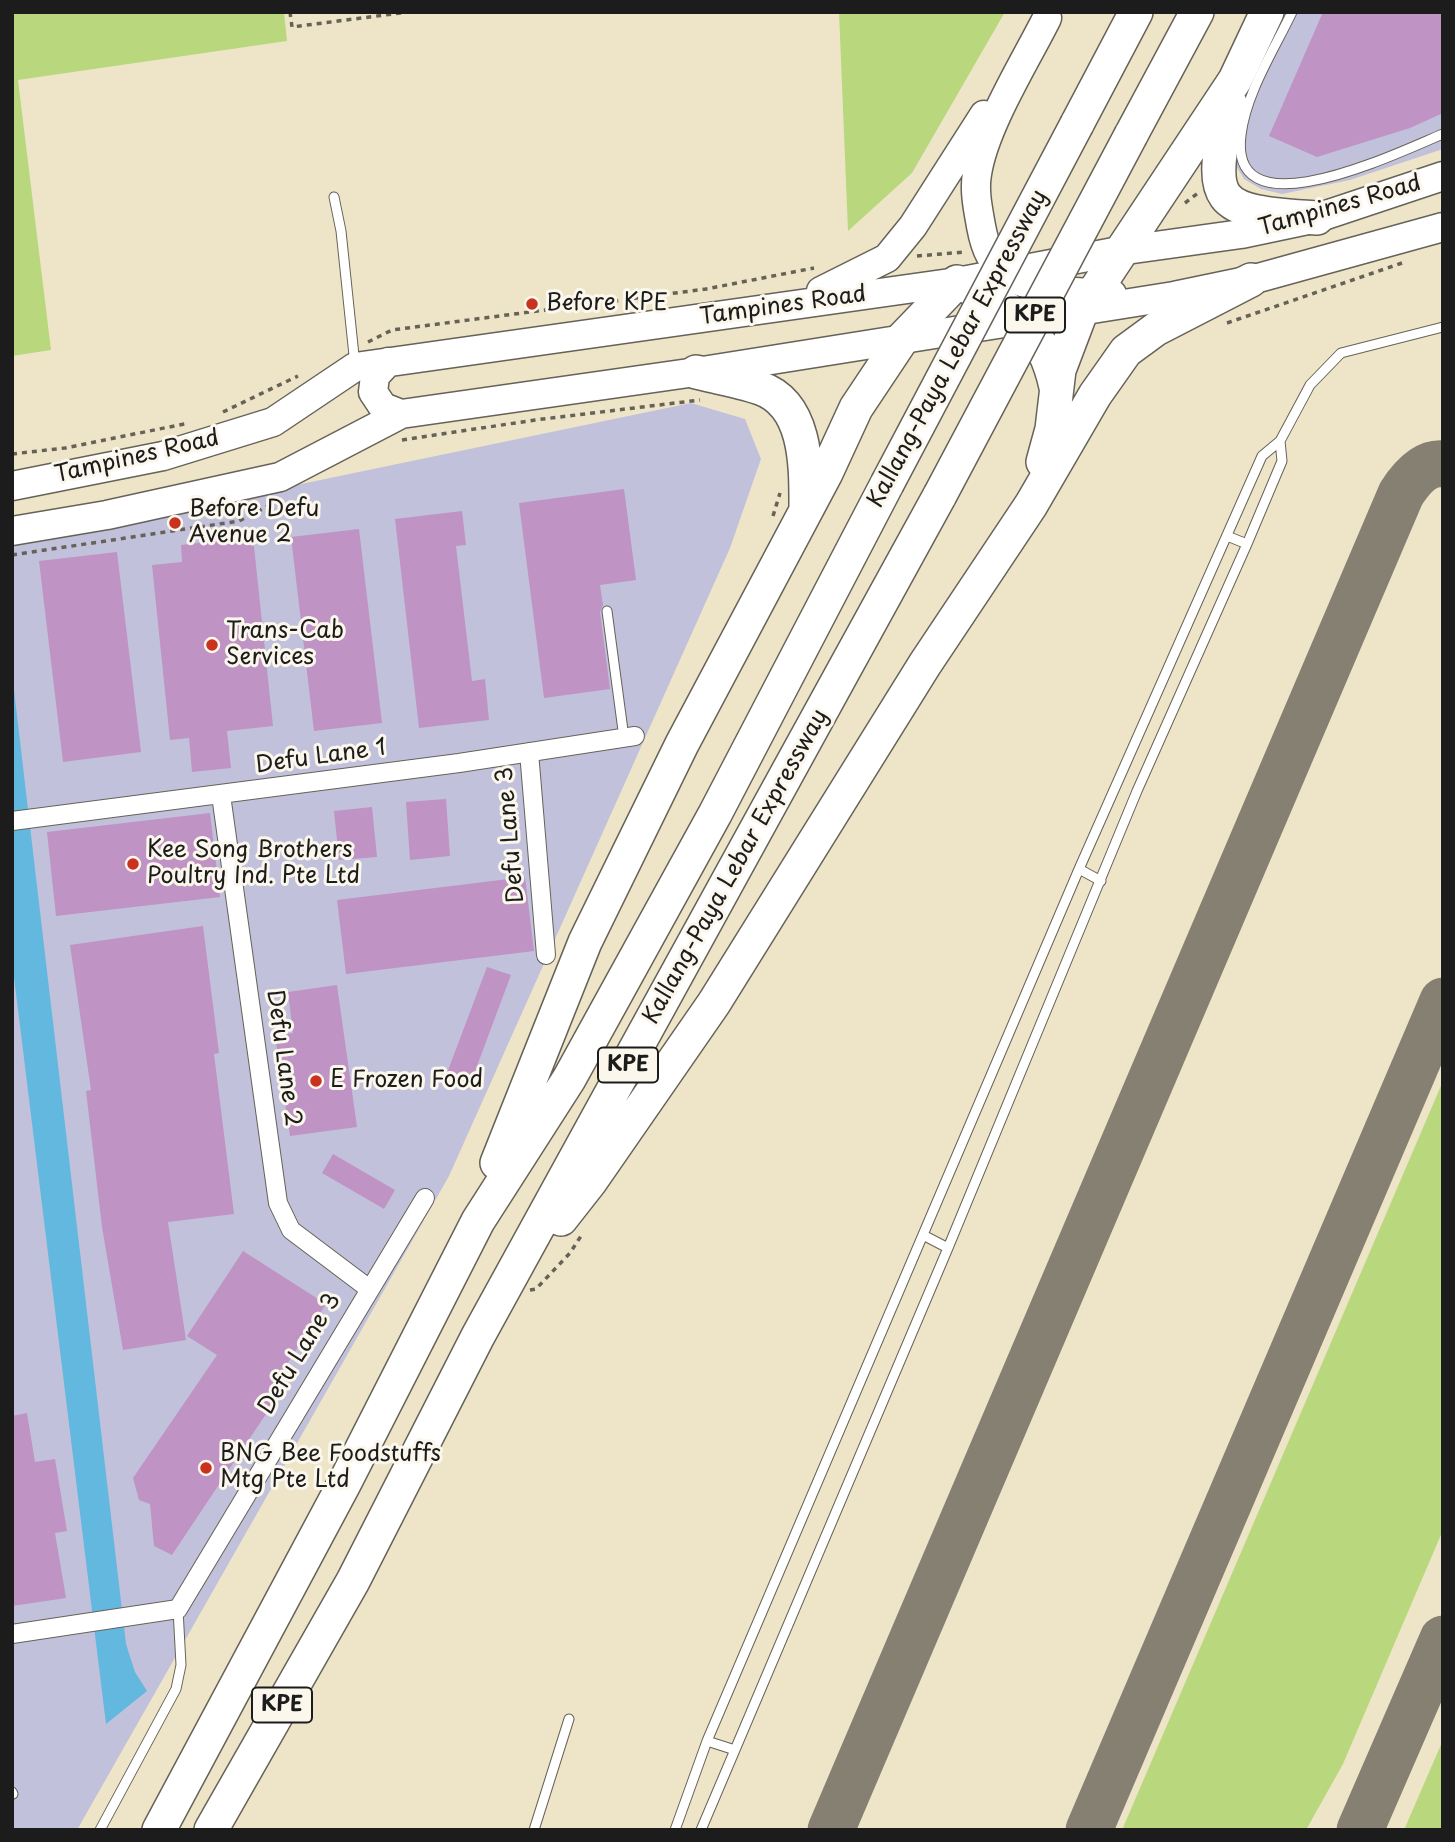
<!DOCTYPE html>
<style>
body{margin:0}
#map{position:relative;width:1455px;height:1842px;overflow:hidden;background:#eee5c8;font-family:"Playpen Sans",sans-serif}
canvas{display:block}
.frame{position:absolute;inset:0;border:14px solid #1c1c1c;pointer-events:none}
</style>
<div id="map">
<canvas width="1455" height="1842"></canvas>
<div class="frame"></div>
</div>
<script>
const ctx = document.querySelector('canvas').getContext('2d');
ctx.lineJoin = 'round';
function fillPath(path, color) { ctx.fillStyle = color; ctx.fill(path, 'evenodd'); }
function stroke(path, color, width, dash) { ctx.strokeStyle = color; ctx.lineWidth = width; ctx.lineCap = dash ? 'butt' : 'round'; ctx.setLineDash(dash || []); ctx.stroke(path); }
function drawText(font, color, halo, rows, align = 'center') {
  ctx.font = font + ' "Playpen Sans",sans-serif'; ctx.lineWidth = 6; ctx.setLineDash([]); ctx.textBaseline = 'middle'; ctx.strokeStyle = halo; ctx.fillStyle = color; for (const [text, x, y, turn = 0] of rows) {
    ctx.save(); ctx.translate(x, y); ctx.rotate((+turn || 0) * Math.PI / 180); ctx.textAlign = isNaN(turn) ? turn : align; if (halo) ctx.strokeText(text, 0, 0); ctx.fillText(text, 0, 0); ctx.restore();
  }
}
const industrial = new Path2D(`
 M1289,12H1443V149L1350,180L1282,194L1261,189L1244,179L1236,166L1233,132Z
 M691,403L745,419L761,459L730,548L449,1176L77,1830H12V544Z`);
const green = new Path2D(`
 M12,12H284L287,41L18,80L51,350L12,356Z
 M839,12H1005L912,173L848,231Z
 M1443,1081V1530L1343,1764L1306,1830H1122Z
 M1443,1740V1830H1404Z`);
const water = new Path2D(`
 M12,673L126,1644L135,1672L147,1691L106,1724L12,961Z`);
const taxiway = new Path2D(`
 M831,1830L1401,494C1410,480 1424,462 1443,464
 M1089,1830L1443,1001
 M1360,1830L1443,1639`);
const building = new Path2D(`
 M1323,12H1443V113L1410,128L1317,157L1269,136Z
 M624,489L636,580L600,585L603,605L600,612L610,689L544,698L519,503Z
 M462,511L466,545L456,546L472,681L485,679L489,720L419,728L395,519Z
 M359,529L382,723L314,731L291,537Z
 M253,537L273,726L227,731L231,768L192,772L189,738L170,740L152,565L182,562L181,545Z
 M117,552L141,752L63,762L39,561Z
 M446,799L450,856L410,860L406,802Z
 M372,807L377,857L339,860L334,811Z
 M210,813L220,897L56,916L47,832Z
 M525,877L534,951L346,974L337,900Z
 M203,926L219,1053L214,1054L234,1214L168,1222L186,1340L123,1350L102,1227L86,1091L91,1090L70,945Z
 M487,967L511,975L468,1090L444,1081Z
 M337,985L357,1127L290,1136L275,1036L293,1033L288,992Z
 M333,1154L395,1190L384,1209L322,1173Z
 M243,1251L326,1304L265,1398L274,1402L172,1555L154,1546L150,1504L139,1500L133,1478L217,1355L187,1336Z
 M27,1413L35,1462L55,1459L67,1531L55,1533L66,1598L12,1606V1416Z`);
const path = new Path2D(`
 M290,12L292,27L408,12
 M1185,203L1198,193
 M917,256L965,252
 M1227,323L1405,262
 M368,342L392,330L706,289L814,268
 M223,412L298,376
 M402,440L535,420L700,400
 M12,454L65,448L189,423
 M773,516L780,493
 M12,555L239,521L276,502
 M530,1290L536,1289L570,1253L581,1236`);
const lane = new Path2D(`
 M1292,12C1274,50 1246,93 1241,135C1228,237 1403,150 1443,134
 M334,197L341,231L355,365
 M1227,536L1247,544
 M607,611L624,738
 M1079,869L1101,881
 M923,1235L948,1248
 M707,1741L735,1750
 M12,1792L13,1794
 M100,1830L176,1689L181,1665L178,1609
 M534,1830L569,1719
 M675,1830L707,1741L1079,869L1262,456L1280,441L1310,385L1341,353L1443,327
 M701,1830L948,1248L1137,791L1247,544L1282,461L1280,441`);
const street = new Path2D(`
 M529,752L546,955
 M221,795L278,1203L291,1230L368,1288
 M12,821L459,763L635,736
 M12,1634L178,1609L425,1198`);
const primary = new Path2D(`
 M1047,18C1025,62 984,127 977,174C974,191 978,209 981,226C985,248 992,267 1013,278C1043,293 1079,292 1112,294
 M821,291L887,258L913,226L984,115
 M388,362L375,376L373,392L383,407L401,414
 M12,486L163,456L273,422L355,367L957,282L1119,251L1241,234L1317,218L1443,176
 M12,531L107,515L280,477L401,414L696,372L1174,296L1251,280L1443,227`);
const highway = new Path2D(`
 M1230,103C1207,204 1212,212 1317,218
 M1077,124L1136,12
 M1131,135L1197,12
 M696,372C717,377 740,381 760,388C807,404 806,466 806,506
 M1043,462L1052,429L1059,370L1081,312L1235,80L1267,12
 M497,1163L585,942L682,744L826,473L856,408L902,339L957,282C1012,307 1043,326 1056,387
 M561,1219L590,1182L714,1003L925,664L1031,505L1095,395L1126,351L1156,329L1251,280
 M159,1830L344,1484L478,1221L569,1079L715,814L887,484
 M211,1830L353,1581L478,1336L940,495`);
const highwayBridge = new Path2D(`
 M887,484L1077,124
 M940,495L1131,135`);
const markers = [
 [532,304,7,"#c8321e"],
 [175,523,7,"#c8321e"],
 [212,645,7,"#c8321e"],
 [133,864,7,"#c8321e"],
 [316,1081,7,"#c8321e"],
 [206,1468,7,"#c8321e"]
];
const shields = [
 [1035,315,60],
 [628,1065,60],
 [282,1705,60]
];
const shieldNames = [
 ["KPE",1035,315],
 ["KPE",628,1065],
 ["KPE",282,1705]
];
const streetNames = [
 ["Tampines Road",1340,206,-16],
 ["Tampines Road",783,306,-8],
 ["Kallang-Paya Lebar Expressway",958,349,-62],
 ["Tampines Road",137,457,-13],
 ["Defu Lane 1",321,757,-8],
 ["Defu Lane 3",511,835,-95],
 ["Kallang-Paya Lebar Expressway",736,867,-61],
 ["Defu Lane 2",283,1058,82],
 ["Defu Lane 3",300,1354,-59]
];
const poiNames = [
 ["Before KPE",546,304],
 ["Before Defu",189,510],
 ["Avenue 2",189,536],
 ["Trans-Cab",226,632],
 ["Services",226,658],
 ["Kee Song Brothers",147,851],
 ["Poultry Ind. Pte Ltd",147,877],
 ["E Frozen Food",330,1081],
 ["BNG Bee Foodstuffs",220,1455],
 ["Mtg Pte Ltd",220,1481]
];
fillPath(industrial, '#c2c1dc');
fillPath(green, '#b9d87e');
fillPath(water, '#62b8de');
stroke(taxiway, '#858072', 47);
fillPath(building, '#bf93c3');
stroke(lane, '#666258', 11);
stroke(street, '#666258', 20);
stroke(primary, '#666258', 31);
stroke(highway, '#666258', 36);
stroke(path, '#666258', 3.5, [5, 5]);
stroke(lane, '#fff', 9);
stroke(street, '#fff', 18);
stroke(primary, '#fff', 28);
stroke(highway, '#fff', 33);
stroke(highwayBridge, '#666258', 36, []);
stroke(highwayBridge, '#fff', 33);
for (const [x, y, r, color] of markers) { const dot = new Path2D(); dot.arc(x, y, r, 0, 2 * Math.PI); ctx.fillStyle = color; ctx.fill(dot); stroke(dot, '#fbf7ec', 2.5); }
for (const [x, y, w] of shields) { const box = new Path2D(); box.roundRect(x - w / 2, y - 17.5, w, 35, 5); ctx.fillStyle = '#fbf7ec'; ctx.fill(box); stroke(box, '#1c1c1c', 2); }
drawText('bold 21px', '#1c1c1c', null, shieldNames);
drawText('23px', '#1c1c1c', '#fbf7ec', streetNames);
drawText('23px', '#1c1c1c', '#fbf7ec', poiNames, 'left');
</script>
